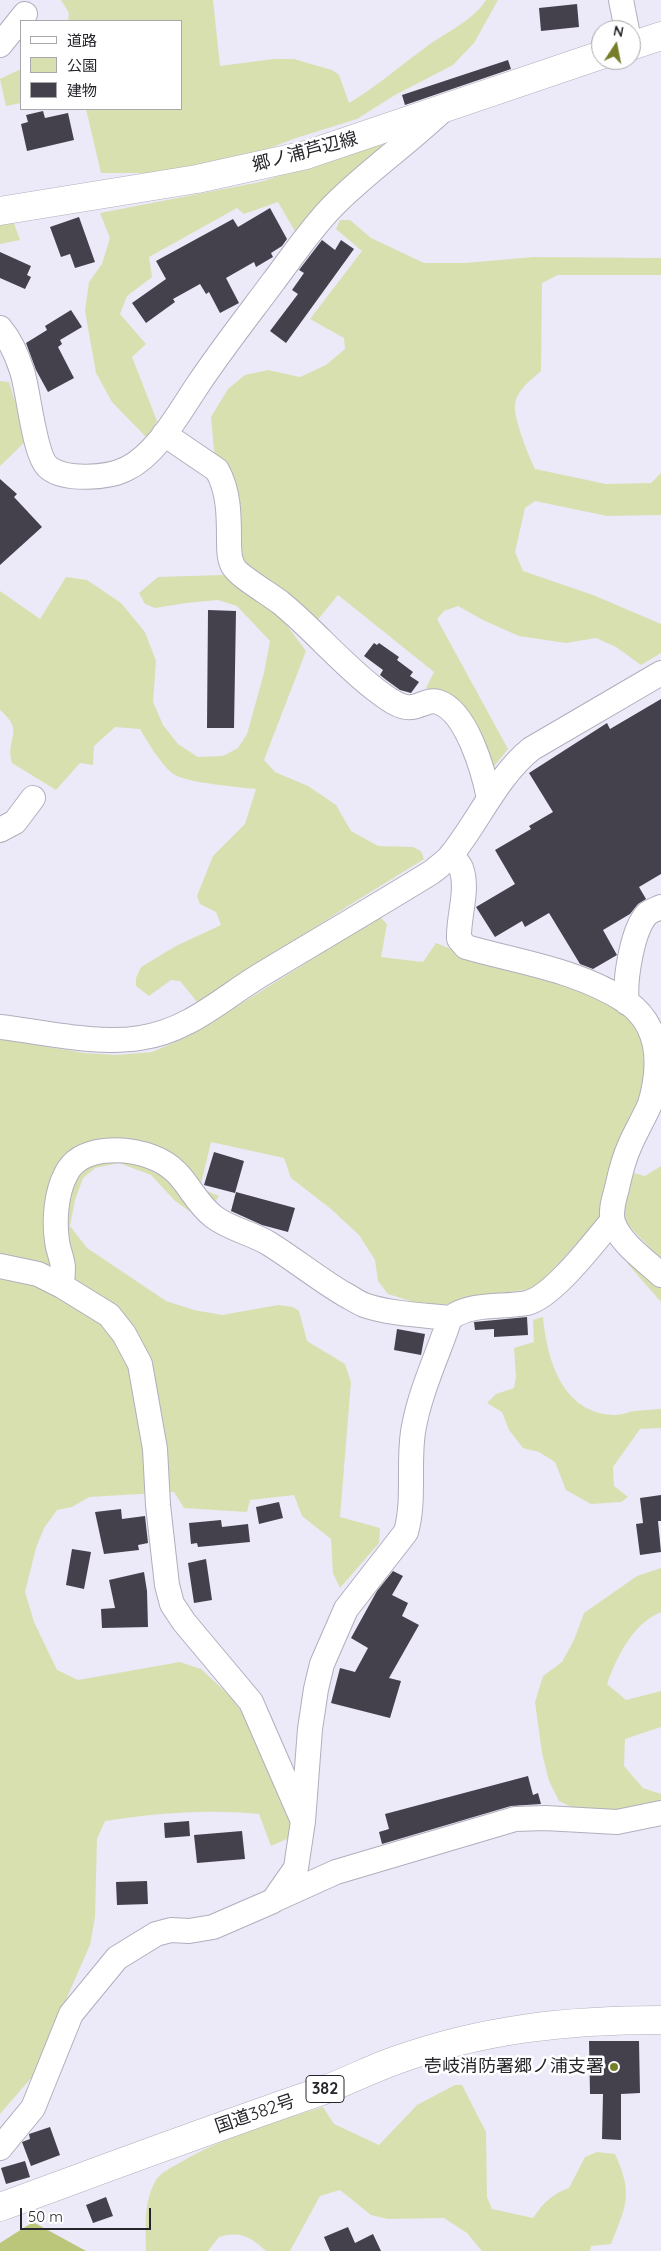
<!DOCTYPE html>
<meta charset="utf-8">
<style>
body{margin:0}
#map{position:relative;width:661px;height:2251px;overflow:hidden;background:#ece9f8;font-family:Quicksand,"Noto Sans JP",sans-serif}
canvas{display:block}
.legend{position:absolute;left:20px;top:20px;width:162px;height:90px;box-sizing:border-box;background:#fff;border:1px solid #a8a8aa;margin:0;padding:6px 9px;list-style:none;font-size:15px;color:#26252b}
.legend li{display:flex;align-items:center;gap:10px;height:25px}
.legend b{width:25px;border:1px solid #a8a8aa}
.north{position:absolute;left:591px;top:20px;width:50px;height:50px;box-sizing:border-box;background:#fff;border:1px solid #a8a8aa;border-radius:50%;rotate:11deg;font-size:14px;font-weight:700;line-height:20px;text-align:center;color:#26252b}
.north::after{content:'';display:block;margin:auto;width:18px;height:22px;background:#767e29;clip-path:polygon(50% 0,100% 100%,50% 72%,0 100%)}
.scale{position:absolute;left:20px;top:2208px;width:131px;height:22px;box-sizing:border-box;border:2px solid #26252b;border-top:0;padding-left:6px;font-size:15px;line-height:18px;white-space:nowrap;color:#26252b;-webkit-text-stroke:4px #fff;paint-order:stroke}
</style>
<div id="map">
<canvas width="661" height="2251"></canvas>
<ul class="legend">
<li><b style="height:6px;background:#fff"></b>道路</li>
<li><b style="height:14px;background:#d9e0b0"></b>公園</li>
<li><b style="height:14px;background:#44414d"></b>建物</li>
</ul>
<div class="north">N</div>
<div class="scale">50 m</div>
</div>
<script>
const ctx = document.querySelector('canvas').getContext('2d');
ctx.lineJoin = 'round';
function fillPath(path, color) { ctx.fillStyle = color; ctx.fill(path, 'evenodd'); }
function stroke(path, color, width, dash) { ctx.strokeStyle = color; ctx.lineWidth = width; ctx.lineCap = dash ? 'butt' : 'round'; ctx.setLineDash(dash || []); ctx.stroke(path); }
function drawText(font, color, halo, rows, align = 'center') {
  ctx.font = font + ' Quicksand,"Noto Sans JP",sans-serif'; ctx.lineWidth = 5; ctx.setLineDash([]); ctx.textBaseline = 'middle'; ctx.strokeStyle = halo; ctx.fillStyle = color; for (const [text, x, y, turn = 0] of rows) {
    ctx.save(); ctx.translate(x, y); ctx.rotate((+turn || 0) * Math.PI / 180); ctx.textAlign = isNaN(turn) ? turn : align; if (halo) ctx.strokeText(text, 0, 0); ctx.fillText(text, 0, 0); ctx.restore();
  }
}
const green = new Path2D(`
 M61,0H213L220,66L273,59H294L304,62L332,70L339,75L349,103C376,87 400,66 426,47C446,32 473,21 486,0H498L474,43L453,65L395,95L357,119L296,138L243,158L185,173H101L86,109H181V21H68L69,13Z
 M21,69V103L6,106L0,79Z
 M380,144L387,152L333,190L296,233L278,202L244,214L237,208L149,257L152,277L127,296L120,314L146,344L132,357L157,421L147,438L112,402L96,373L85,311L89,282L102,264L110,238L100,213L260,182Z
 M340,220H350L371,238L424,263H464L534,257L661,258V275H558L542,283L541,371C531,380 516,391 515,405C513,417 529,457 535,469L606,484L651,483L661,473V515L607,516L535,501L525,508L515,552L523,571L593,595L661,624V653L641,665L616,647L596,638L566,643L519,636L483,620L458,606L444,611L437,619L508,749L491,770L464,713L426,688L434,672L338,595L316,622L251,571L240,556L222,467L214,451L211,417L228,389L245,375L268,370L300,377L326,365L345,349L344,338L310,319L362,251L336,229Z
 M14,223L20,240L0,244V225Z
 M0,381L9,382L27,440L0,466Z
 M223,575L276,611L306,651L264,760L275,772L308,786L336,805L351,831L378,846L413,847L421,851L424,859L348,906L198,1003L180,981L171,980L149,996L136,986V978L141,967L176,946L221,925L216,912L200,904L197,896L213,856L245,824L256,789C238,787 189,783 175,775C163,768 147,741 140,729L115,727L94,746L93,765L80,763L56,790L12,763C5,736 26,733 0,710V591L40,619L66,577L87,580L121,603L145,632L156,661L153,702L163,725L178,744L198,757L223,756L238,748L247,734L264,673L270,641L237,606L218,600L186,603L155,608L145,604L139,593L158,577Z
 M380,917L387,924L381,957L423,962L436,943L469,956L557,978L631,1015L654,1063L615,1168L645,1176L661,1166V1259L625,1222H596L545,1278L530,1289L489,1295L456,1303L426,1306L388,1294L378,1281L375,1260L359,1235L331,1209L291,1178L284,1158L211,1142L200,1188L219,1196L202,1220L175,1201L151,1175L119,1163L95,1168L83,1178L75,1200L70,1226L87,1248L166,1301L194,1310L222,1315L278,1305L293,1307L299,1311L307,1341L345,1364L351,1382L340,1517L380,1528L379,1543L340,1588L333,1573L331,1539L302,1516L294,1495L250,1500L247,1512L184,1508L174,1492L89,1497L72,1507L57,1510L44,1528L36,1548L25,1592L34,1622L57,1670L78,1680L180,1662L201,1669L232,1698L244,1715L292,1815L289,1838L271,1846L259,1814C206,1809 158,1813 105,1821L97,1839L95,1917L90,1945L32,2077L0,2114V1039L85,1053L116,1055L152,1052L189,1036Z
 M633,1260L661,1287V1302L627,1263Z
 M543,1317C547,1361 563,1414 615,1415C621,1415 628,1412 634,1411C643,1410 652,1410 661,1409V1428L640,1429L613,1467L614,1486L628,1497L621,1502L591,1504L566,1490L555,1462L539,1452L523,1448L509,1430L502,1412L487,1403L496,1394L514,1388L516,1377L514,1348L534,1342L533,1320Z
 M661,1568V1612C632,1624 617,1657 607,1684L626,1700L661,1691V1727L625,1739L624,1766L643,1788L661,1794V1808L582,1812L559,1801L549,1781L542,1753L535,1702L543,1676L562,1662L574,1640L584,1613L637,1576Z
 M455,2085H462L486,2132L487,2197L492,2209L533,2218C543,2203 552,2194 569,2188L585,2157L597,2152L615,2154C633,2194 627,2204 611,2244L591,2246L590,2251H482L467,2233L444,2218L388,2219L371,2215L340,2190L320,2196L290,2251H266C250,2236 239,2231 219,2237L208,2251H146C146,2226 143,2203 156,2180C161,2172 173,2167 181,2162C226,2136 274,2122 323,2107L334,2124L379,2145L417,2105Z`);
const water = new Path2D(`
 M33,2222L86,2251H0V2243Z`);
const building = new Path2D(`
 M577,4L579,27L541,31L539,8Z
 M508,60L511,69L405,105L402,95Z
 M43,111L45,118L68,113L74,140L27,151L21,124L28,122L26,115Z
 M270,208L287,239L282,246L271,253L273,257L256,267L254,262L226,278L239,303L220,313L209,292L206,294L200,284L173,299L175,302L146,323L132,303L166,279L156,261L233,219L238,227Z
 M79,217L95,262L75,268L70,254L61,257L50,227Z
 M322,240L335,250L341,240L354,249L286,343L270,331L298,294L292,290L304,273L299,270Z
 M0,252L31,266L27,275L31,277L25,289L0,278Z
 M71,310L82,327L60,340L62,344L58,347L74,378L48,392L36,370L26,343L47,330L45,326Z
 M0,479L17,494L14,497L42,527L0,565Z
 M208,610L236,611L234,728H207Z
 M374,643L377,645L379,643L399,657L397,660L413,672L410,676L419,682L411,693L400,690L385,679L380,675L383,670L364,656Z
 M661,699V874L639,887L646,899L638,904L630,914L603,930L617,955L593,969L580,964L549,913L525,927L522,921L495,937L476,907L515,884L495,850L531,829L529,826L553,812L529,773L607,723L610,729Z
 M214,1152L244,1161L235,1193L204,1185Z
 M236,1192L295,1208L288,1232L262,1225L231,1211Z
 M527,1317L528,1335L494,1337V1329L475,1330L474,1322Z
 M397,1329L425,1334L421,1355L394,1350Z
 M661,1495V1521H658L661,1552L640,1555L636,1524L643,1523L640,1498Z
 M279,1502L283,1518L259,1524L256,1507Z
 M121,1509L122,1519L145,1516L148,1543L138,1545L139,1550L104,1554L95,1512Z
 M221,1520L222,1527L248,1524L250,1542L198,1547L197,1543L191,1544L189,1523Z
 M72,1549L91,1552L84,1589L66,1585Z
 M206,1559L212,1600L194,1603L188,1563Z
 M393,1571L403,1576L392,1595L408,1603L402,1616L419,1625L389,1678L401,1681L390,1718L331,1703L340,1668L355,1672L368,1648L351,1638L377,1591Z
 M144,1572L147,1591L148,1627L102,1628L101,1609L115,1608L109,1580Z
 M528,1776L533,1795L538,1793L541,1804L511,1806L382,1844L379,1832L389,1829L385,1814Z
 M189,1821L190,1836L165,1838L164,1823Z
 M242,1831L245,1859L197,1863L194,1835Z
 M147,1881L148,1904L117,1905L116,1882Z
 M589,2041H639L640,2093L621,2094V2140L602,2139L603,2094H590Z
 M50,2127L60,2155L31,2166L22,2142L30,2139L29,2134Z
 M25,2161L30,2177L6,2184L1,2168Z
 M106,2197L113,2216L93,2223L86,2205Z
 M348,2227L355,2243L373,2234L381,2251H330L324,2237Z`);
const minor = new Path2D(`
 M621,0L627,30
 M0,45L25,14
 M0,328C11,341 17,355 22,371C29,392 34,457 49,468C66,481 108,478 126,469C156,455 179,413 197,386C221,350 247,317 273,282C292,257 311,228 334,205C369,170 410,142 445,108
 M164,434L217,470C229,491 229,516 229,540C229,548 229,559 233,566C237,575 271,595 281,603C314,630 342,664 376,690C385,697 400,709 412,707C421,706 429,699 438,702C467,711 484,773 489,799
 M0,830L15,822L33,798
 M451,855C454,859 459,863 461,868C469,889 458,917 459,939L466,947C522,963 578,970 627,1002C661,1026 661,1066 650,1104C644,1118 636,1131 630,1145C624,1158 620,1174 617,1188C614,1199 610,1211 613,1222C620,1243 645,1260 661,1275
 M627,1003C624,982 632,930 647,914C650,911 657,909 661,907
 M0,1027C44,1032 96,1045 140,1038C188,1031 220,1000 259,976C317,941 375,907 432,872C439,866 447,861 452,854C479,820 497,777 531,749L661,673
 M0,1266L38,1274L62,1286L109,1315L124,1334L140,1364L155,1449L158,1505L167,1585L172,1604L184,1622L251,1702L302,1819
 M62,1286C62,1280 63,1273 63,1267C62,1258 58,1250 57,1241C54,1220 56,1193 66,1174C80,1145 126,1147 152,1157C187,1170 189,1198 214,1217C230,1229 251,1233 268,1243C294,1259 317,1278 344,1294C350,1297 357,1302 364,1305C390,1314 422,1315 450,1318
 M274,1900L336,1872L515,1819L545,1818L617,1822L661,1813
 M0,2148L33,2108L71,2014L117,1958L156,1934L171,1930L189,1931L213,1927L273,1901L296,1868L303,1821L310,1729L316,1689L322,1664L346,1609L406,1532C415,1500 408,1465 413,1432C419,1393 438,1355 450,1318C473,1302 501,1308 527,1303C553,1297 594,1242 612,1221`);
const major = new Path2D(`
 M631,46L661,36
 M0,211L197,179L306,155L601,55`);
const highway = new Path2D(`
 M0,2207C104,2169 208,2130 313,2094C340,2085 366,2071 394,2061C482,2029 568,2020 661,2020`);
const markers = [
 [614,2067,5,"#767e29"]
];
const shields = [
 [325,2089,38]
];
const shieldNames = [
 ["382",325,2089]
];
const streetNames = [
 ["郷ノ浦芦辺線",305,152,-15],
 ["国道382号",255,2114,-19]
];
const poiNames = [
 ["壱岐消防署郷ノ浦支署",604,2067]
];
fillPath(green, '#d9e0b0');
fillPath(water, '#bcc67a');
fillPath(building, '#44414d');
stroke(minor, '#b1aebd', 26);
stroke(major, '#b1aebd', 29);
stroke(highway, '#b1aebd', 29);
stroke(minor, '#fff', 24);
stroke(major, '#fff', 28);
stroke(highway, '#fff', 28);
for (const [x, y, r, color] of markers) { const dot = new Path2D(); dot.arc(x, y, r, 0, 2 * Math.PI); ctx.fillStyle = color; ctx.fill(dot); stroke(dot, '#fff', 2); }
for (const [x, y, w] of shields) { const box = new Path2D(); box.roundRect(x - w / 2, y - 13.5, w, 27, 4); ctx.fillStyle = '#fff'; ctx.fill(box); stroke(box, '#26252b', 1); }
drawText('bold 16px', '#26252b', null, shieldNames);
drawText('18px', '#26252b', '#fff', streetNames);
drawText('18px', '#26252b', '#fff', poiNames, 'right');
</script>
